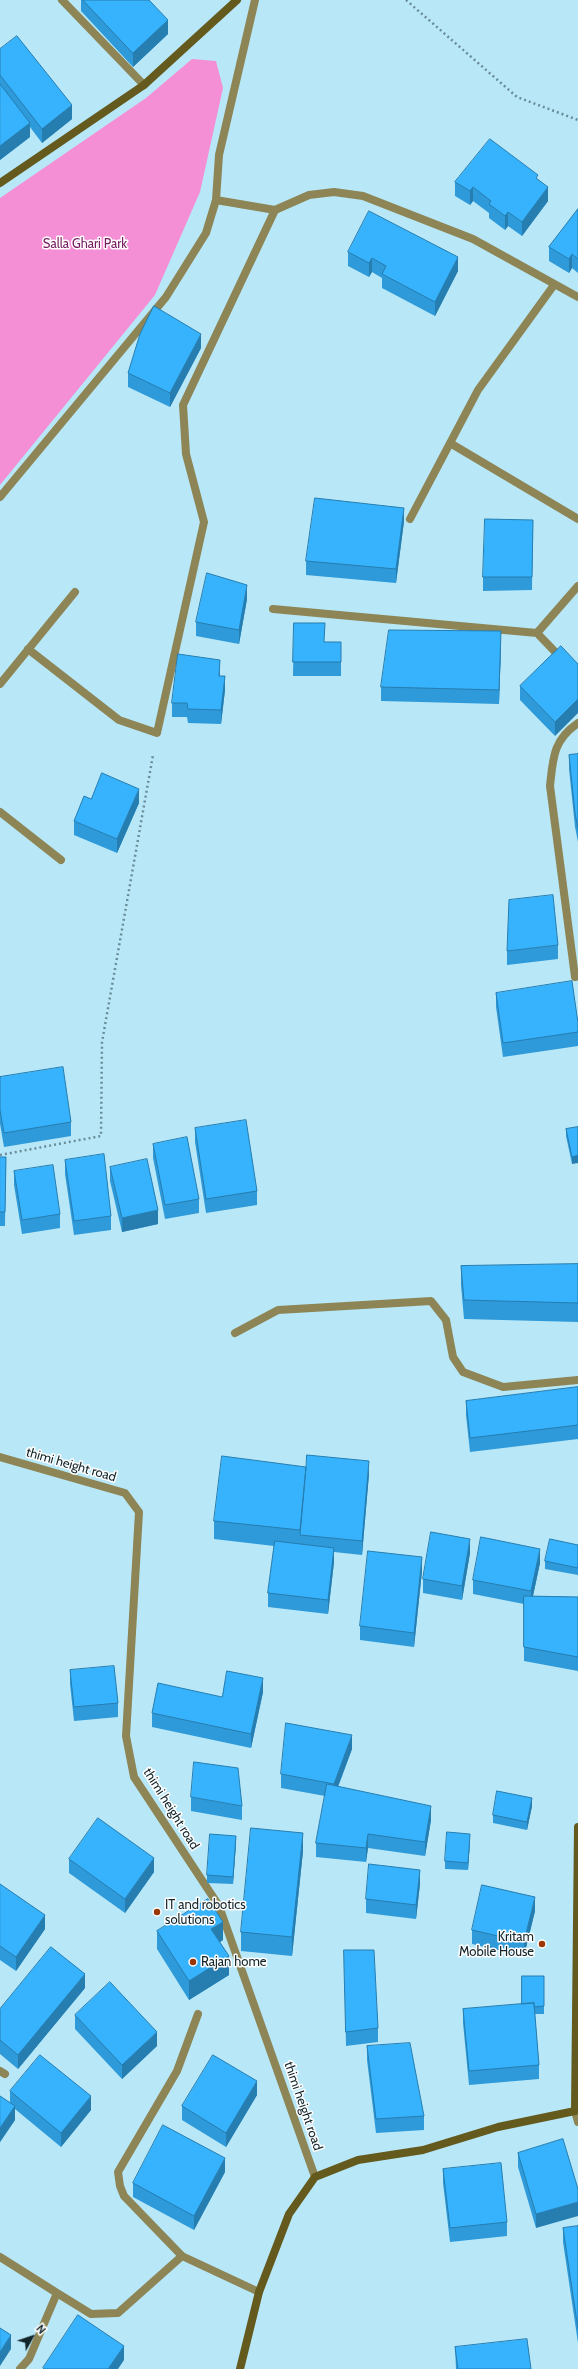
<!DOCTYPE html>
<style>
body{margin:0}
#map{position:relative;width:578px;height:2369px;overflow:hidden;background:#b8e8f8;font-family:Cabin,sans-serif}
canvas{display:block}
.north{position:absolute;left:12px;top:2317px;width:40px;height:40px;-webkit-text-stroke:3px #fff;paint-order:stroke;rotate:50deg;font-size:11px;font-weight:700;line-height:16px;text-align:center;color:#12252b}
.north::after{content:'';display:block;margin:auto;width:14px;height:18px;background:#12252b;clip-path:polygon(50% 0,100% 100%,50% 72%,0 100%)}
</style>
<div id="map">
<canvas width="578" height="2369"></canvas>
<div class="north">N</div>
</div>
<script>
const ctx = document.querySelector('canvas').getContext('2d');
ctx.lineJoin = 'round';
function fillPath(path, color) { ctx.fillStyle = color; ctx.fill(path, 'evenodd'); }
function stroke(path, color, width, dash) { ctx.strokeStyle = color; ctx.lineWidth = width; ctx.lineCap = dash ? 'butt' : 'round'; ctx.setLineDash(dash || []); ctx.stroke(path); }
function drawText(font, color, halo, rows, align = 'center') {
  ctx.font = font + ' Cabin,sans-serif'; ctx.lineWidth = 3; ctx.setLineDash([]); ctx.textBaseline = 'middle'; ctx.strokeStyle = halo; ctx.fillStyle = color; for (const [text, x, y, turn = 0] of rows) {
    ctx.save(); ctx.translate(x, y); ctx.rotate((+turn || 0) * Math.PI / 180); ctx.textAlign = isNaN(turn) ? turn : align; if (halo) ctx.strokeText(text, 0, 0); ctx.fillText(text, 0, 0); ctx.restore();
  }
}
const green = new Path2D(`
 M192,59L216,61L223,88L200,192L155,295L0,485V198L146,98Z`);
const path = new Path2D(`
 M406,0L517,97L578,120
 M0,1155L101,1136L102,1042L153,755`);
const lane = new Path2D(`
 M62,0L144,85
 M182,2256L124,2196L120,2186L118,2172L177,2071L198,2014`);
const street = new Path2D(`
 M216,200L275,210L309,195L334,192L363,196L473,239L578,297
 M450,443L578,519
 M0,497L166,297L206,233L216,200L219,155L255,0
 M410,519L478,390L554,285
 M273,609L537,633
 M28,649L119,720L157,733L204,522L186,454L183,405L275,210
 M562,659L537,633L578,586
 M0,684L75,592
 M0,812L61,860
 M575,977L550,786C553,758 553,740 578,723
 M235,1333L278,1310L431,1301L446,1320L453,1357L463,1372L503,1387L578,1380
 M0,1457L125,1493L139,1512L126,1736L134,1777L219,1906L315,2177
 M0,2071L5,2074
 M575,2111L578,2122
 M0,2257L57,2293
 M20,2369L29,2359L57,2293L91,2314L118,2313L182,2256L259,2292`);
const secondary = new Path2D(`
 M0,183L144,85L237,0
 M240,2369L259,2292L289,2214L315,2177L358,2160L423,2150L498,2127L575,2111L578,1827`);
const wall = new Path2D(`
 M81,0H149L168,34L133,67L81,11Z
 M0,49L72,119L42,143L30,127V137L0,160Z
 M538,179L548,201L522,236L508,226L505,230L489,218V213L473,201L470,205L455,196V182Z
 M578,209V273L572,268L569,273L549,261V247Z
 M348,252L458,271L435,316L382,288V278L372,272L369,277L348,266Z
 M201,348L170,407L128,387V373Z
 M533,520L532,590L483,591V577Z
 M404,521L396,583L306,575V561Z
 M247,599L239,644L196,636V622Z
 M294,623L325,642H341V676H293Z
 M501,645L499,704L381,701V687Z
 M561,646L555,736L520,700V686Z
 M220,676L225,690L221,724L188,723L187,717H172V703Z
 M578,754V842L575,827L569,769V755Z
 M91,799L139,803L117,853L74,835V821Z
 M558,945V959L507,965V951Z
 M496,993L578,1023V1046L503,1057L496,1007Z
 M0,1077L71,1122V1136L4,1147L0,1124Z
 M578,1127L572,1164L566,1136V1129Z
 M195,1128L257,1191V1205L206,1213L195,1142Z
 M153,1144L199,1199V1213L165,1219L153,1158Z
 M0,1157H6L5,1226H0Z
 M65,1160L111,1216V1230L74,1235L65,1174Z
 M110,1167L158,1224L122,1232L110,1181Z
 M14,1171L60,1214V1228L22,1234L14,1185Z
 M578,1264V1322L464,1319L461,1285V1266Z
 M578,1387V1439L470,1452L466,1415V1401Z
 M369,1474L362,1555L334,1552V1562L328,1614L268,1607V1593L274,1546L214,1539V1521Z
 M578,1545V1575L545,1569V1561Z
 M470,1553L462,1600L423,1593V1579Z
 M540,1563L533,1596L578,1597V1671L524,1661V1604L473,1594V1580Z
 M422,1571L414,1647L360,1640V1626Z
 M70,1670L118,1703V1717L74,1721L70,1684Z
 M263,1692L251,1748L152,1727V1713L222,1697Z
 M352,1749L338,1787L431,1820L425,1856L368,1848L366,1862L316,1857V1843L325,1796L281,1788V1774Z
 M191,1797L242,1806V1820L191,1811Z
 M532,1806L527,1830L493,1823V1815Z
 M470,1841L468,1870L445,1869V1861Z
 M236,1843L233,1884L207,1883V1875Z
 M303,1851L292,1956L241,1951V1932Z
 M69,1859L154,1872L125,1913L69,1873Z
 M0,1884L45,1929L16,1971L0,1960Z
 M420,1884L416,1919L366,1913V1899Z
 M535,1911L524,1956L472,1944V1930Z
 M157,1931L223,1940L220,1942L229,1975L189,2000L157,1949Z
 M344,1950L378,2028V2042L346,2046Z
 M544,1976V2014H535L539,2065V2079L469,2085L463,2023V2009L522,2004Z
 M85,1988L18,2069L0,2054V2009Z
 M75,2015L157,2046L122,2079L75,2029Z
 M367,2046L424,2116V2130L376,2133L367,2060Z
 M10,2091L91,2110L61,2147L15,2109V2120L0,2142V2096L10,2103Z
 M257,2095L226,2147L182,2120V2106Z
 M563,2139L536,2228L518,2167V2153Z
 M443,2169L507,2222V2236L450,2242L443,2183Z
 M225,2172L194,2230L133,2197V2183Z
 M578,2226V2343L563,2242V2228Z
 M455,2347L531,2369H456Z`);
const shadedWall = new Path2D(`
 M168,20V34L133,67V53Z
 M72,105V119L42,143V129Z
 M30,123V137L0,160V146Z
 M473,187V201L470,205V191Z
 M548,187V201L522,236V222Z
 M508,212V226L505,230V216Z
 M572,254V268L569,273V259Z
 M458,257V271L435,316V302Z
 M372,258V272L369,277V263Z
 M201,334V348L170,407V393Z
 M404,508V521L396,583V569Z
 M247,585V599L239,644V630Z
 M501,631V645L499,704V690Z
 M220,660V674L219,690V676Z
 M225,676V690L221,724V710Z
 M578,699V713L555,736V722Z
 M139,789V803L117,853V839Z
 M578,1155V1163L572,1164V1157Z
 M158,1210V1224L122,1232V1218Z
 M369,1461V1474L362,1555V1541Z
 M470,1539V1553L462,1600V1586Z
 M334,1548V1562L328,1614V1600Z
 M540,1549V1563L531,1605V1591Z
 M422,1557V1571L414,1647V1633Z
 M263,1678V1692L251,1748V1734Z
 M352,1735V1749L334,1797V1784Z
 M532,1798V1806L527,1830V1822Z
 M431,1806V1820L425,1856V1842Z
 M303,1833V1851L292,1956V1937Z
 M368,1834V1848L366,1862V1848Z
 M470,1834V1841L468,1870V1863Z
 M236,1836V1843L233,1884V1877Z
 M154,1858V1872L125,1913V1899Z
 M420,1870V1884L416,1919V1905Z
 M535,1897V1911L524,1956V1942Z
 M45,1915V1929L16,1971V1957Z
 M223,1922V1940L211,1948V1929Z
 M229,1956V1975L189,2000V1981Z
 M85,1974V1988L18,2069V2055Z
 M157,2032V2046L122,2079V2065Z
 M257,2081V2095L226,2147V2133Z
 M91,2096V2110L61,2147V2133Z
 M15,2106V2120L0,2142V2128Z
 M225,2158V2172L194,2230V2216Z
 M578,2202V2216L536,2228V2214Z
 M11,2335V2349L0,2366V2352Z
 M124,2346V2360L118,2369H108Z`);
const building = new Path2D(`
 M83,0H149L168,20L133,53Z
 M17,36L72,105L42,129L0,75V49Z
 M0,84L30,123L0,146Z
 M490,139L538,175L536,178L548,187L522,222L508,212L505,216L489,204L491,201L473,187L470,191L455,182Z
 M578,209V259L572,254L569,259L549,247Z
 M369,211L458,257L435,302L382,274L386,266L372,258L369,263L348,252Z
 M154,306L201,334L170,393L128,373L140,334Z
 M315,498L404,508L396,569L306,561Z
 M485,519L533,520L532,577H483Z
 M207,573L247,585L239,630L196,622Z
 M294,623H325L324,642H341V662H293Z
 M389,630L501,631L499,690L381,687Z
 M561,646L578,664V699L555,722L520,686Z
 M178,654L220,660L219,676H225L221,710L188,709L187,703H172Z
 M578,754V829L575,813L569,755Z
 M102,773L139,789L117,839L74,821L84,796L91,799Z
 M553,895L558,945L507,951L509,900Z
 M572,981L578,1023V1032L503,1043L496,993Z
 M63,1067L71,1122L4,1133L0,1110V1077Z
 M246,1120L257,1191L206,1199L195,1128Z
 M578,1127V1155L572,1157L566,1129Z
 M187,1137L199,1199L165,1205L153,1144Z
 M104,1154L111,1216L74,1221L65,1160Z
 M0,1157H6L5,1212H0Z
 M147,1159L158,1210L122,1218L110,1167Z
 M53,1165L60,1214L22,1220L14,1171Z
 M578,1264V1303L464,1300L461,1266Z
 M578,1387V1425L470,1438L466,1401Z
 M307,1455L369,1461L362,1541L300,1535L306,1467Z
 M222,1456L306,1467L300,1530L214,1521Z
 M431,1532L470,1539L462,1586L423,1579Z
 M481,1537L540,1549L531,1591L473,1580Z
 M550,1539L578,1545V1568L545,1561Z
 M275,1541L334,1548L328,1600L268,1593Z
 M368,1551L422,1557L414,1633L360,1626Z
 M524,1596L578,1597V1657L524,1647Z
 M114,1666L118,1703L74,1707L70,1670Z
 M227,1671L263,1678L251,1734L152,1713L158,1683L222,1697Z
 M286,1723L352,1735L334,1784L281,1774Z
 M194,1762L238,1768L242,1806L191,1797Z
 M327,1784L431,1806L425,1842L368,1834L366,1848L316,1843Z
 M497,1791L532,1798L527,1822L493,1815Z
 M98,1818L154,1858L125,1899L69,1859Z
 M251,1828L303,1833L292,1937L241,1932Z
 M447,1832L470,1834L468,1863L445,1861Z
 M210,1834L236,1836L233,1877L207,1875Z
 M369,1864L420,1870L416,1905L366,1899Z
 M0,1884L45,1915L16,1957L0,1946Z
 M482,1885L535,1897L524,1942L472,1930Z
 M208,1899L223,1922L211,1929L229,1956L189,1981L157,1931Z
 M51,1947L85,1974L18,2055L0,2040V2009Z
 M344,1950H374L378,2028L346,2032Z
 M522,1976H544V2006L534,2007V2003L522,2004Z
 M110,1982L157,2032L122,2065L75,2015Z
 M534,2003L539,2065L469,2071L463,2009Z
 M410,2043L424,2116L376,2119L367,2046Z
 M40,2055L91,2096L61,2133L10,2091Z
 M213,2055L257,2081L226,2133L182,2106Z
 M0,2096L15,2106L0,2128Z
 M163,2125L225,2158L194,2216L133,2183Z
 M563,2139L578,2189V2202L536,2214L518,2153Z
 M501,2163L507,2222L450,2228L443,2169Z
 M578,2226V2329L563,2228Z
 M78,2315L124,2346L108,2369H44L43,2368Z
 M0,2328L11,2335L0,2352Z
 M527,2339L531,2369H458L455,2347Z`);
const markers = [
 [157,1912,4,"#9b3607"],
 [542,1944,4,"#9b3607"],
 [193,1962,4,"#9b3607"]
];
const parkNames = [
 ["Salla Ghari Park",85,244]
];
const streetNames = [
 ["thimi height road",71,1465,16],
 ["thimi height road",171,1809,58],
 ["thimi height road",303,2106,71]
];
const poiNames = [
 ["IT and robotics",165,1905],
 ["solutions",165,1920],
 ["Kritam",534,1937,"right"],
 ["Mobile House",534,1952,"right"],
 ["Rajan home",201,1962]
];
fillPath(green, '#f58fd5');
stroke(path, '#6a8c98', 2.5, [2, 3]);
stroke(lane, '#8d8555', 8);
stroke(street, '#8d8555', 8);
stroke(secondary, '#645a1d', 8);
fillPath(wall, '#2e9ad9');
fillPath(shadedWall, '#267db0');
fillPath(building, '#36b3fc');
stroke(building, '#267db0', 1);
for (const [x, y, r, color] of markers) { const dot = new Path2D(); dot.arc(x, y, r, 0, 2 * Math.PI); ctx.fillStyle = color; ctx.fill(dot); stroke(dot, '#fff', 1.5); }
drawText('13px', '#751b5e', '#fff', parkNames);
drawText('13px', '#12252b', '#fff', streetNames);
drawText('13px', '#12252b', '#fff', poiNames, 'left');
</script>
